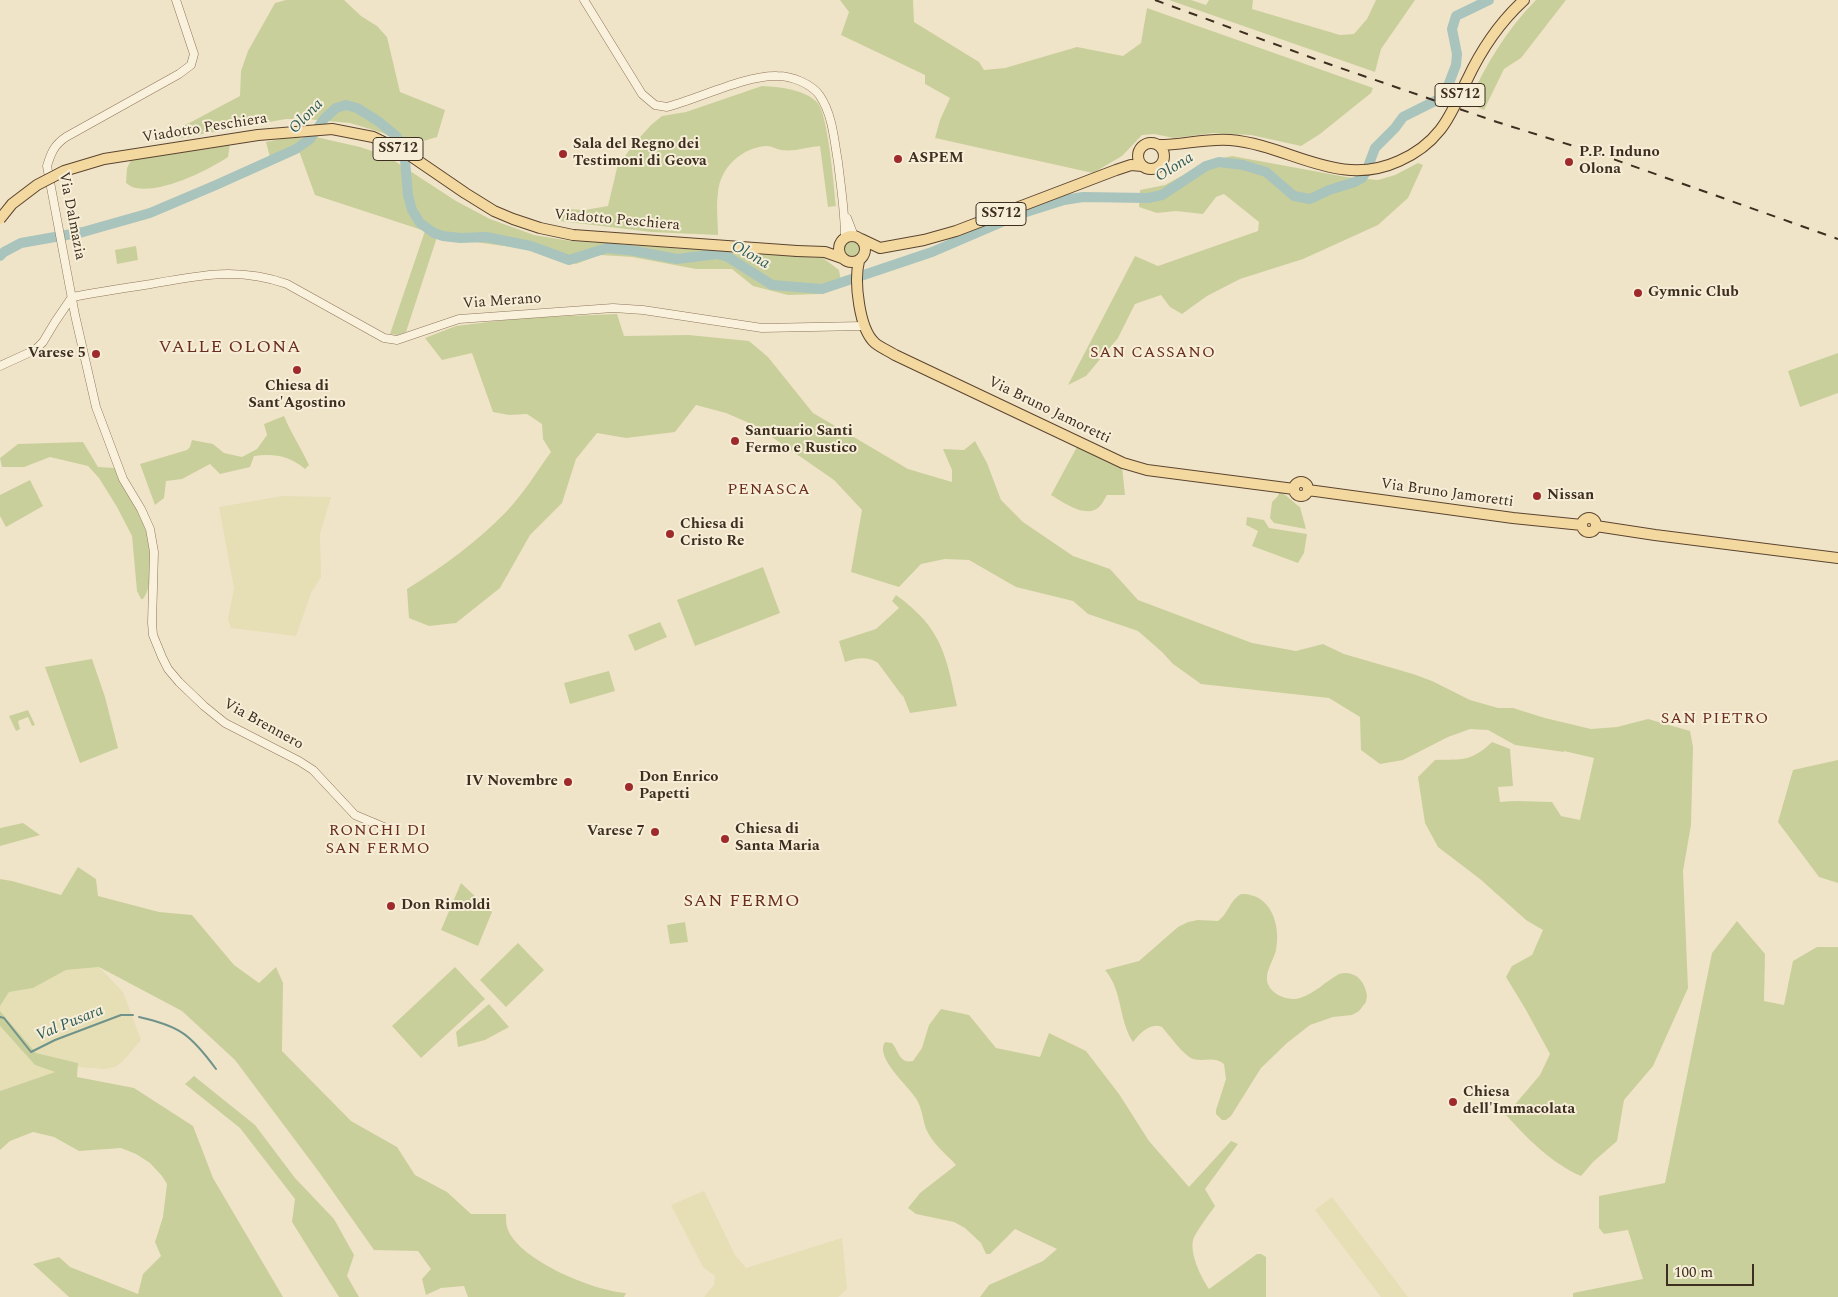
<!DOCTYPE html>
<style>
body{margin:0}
#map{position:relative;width:1838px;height:1297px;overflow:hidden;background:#f0e4c8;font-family:Spectral,serif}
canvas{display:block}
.scale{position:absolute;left:1666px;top:1264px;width:88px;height:22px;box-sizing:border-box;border:2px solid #3d2e20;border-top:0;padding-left:6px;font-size:15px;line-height:18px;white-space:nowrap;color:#3d2e20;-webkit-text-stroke:4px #f7eed8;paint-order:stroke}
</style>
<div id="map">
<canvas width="1838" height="1297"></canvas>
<div class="scale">100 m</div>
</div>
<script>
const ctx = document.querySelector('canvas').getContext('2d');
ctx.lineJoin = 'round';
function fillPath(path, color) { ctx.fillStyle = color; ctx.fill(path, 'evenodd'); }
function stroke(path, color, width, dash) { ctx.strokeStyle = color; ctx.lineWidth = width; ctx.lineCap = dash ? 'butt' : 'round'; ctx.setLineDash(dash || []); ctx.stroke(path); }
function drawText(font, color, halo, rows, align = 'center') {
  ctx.font = font + ' Spectral,serif'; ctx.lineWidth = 4; ctx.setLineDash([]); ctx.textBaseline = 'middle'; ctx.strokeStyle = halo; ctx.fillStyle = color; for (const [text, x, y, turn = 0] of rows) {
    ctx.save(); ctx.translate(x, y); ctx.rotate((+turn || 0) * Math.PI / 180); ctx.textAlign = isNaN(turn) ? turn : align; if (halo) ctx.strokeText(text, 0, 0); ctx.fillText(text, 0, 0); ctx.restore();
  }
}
const farmland = new Path2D(`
 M282,496L331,497L320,534L321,577L311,593L296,636L231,628L228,619L234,588L219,507Z
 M99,967L123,992L141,1040L123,1061L115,1067L104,1069L78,1067V1063L36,1053L0,1011V1006L8,992L33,988L66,970Z
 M0,1026L35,1065L56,1072L0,1091Z
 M704,1191L735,1255L746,1268L842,1238L847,1289L838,1297H704L714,1285L715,1276L703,1267L671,1205Z
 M1332,1197L1408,1297H1381L1315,1210Z`);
const green = new Path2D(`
 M286,0H344L361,16L377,26L387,37L400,92L445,110L437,137L417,143L412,148L383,133L350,123L306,119H286L180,138L176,130L240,96L241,71L248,51L275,3Z
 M840,0H913L914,22L979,62L984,70L1005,68L1077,47L1123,56L1141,43L1147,8L1373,88L1371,93L1320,134L1301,146L1251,135L1213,133L1174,138L1154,134L1142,135L1122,156L1093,173L935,138L940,120L950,98L925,84V75L841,35L849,12Z
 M1169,0H1191L1206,5L1209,0H1253L1252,9L1340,35L1354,34L1367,19L1376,0H1415L1381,49L1375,72Z
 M1536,0H1566L1521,58L1504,69L1484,110L1468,103C1486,65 1506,30 1536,0Z
 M762,86C780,87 803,89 817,102C828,113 834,187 836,206L828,207L820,146C808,147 793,152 781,150C776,149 772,146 766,146C742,148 720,167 718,193C716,206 718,221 718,235L651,232L560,221L568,209L585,210L608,206L617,168L632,146L651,125L662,116L686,112Z
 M316,137L360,147L387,156L456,201L490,219L534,235L571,241L823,258L839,270L842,287L820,294L788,295L753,286L732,269H696L632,257L600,255L576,264L534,250L437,237L406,332L398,335L390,334L425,231L315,195L299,151L271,161L266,142L285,138Z
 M230,144L228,157C207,171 162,193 136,188C133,188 129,185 126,183L127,168L132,158Z
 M1232,156L1346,177L1378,180L1395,175L1418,163L1423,165L1408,198L1378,225L1303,259L1240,279L1207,296L1182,314L1170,307L1161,295L1135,304L1118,338L1086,376L1068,385L1135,256L1158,266L1258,231L1259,222L1224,194L1216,197L1203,214L1176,211L1157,213L1139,207L1140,190L1165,185L1209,161Z
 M843 250a9 9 0 1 1 18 0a9 9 0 1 1-18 0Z
 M136,246L138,260L117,264L115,250Z
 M617,314L624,336L689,335L749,341L768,357L813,413L908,469L952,482V470L943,449L964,450L975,441L987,463L1001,500L1023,522L1073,556L1110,569L1138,600L1252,643L1296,651L1323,644L1344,654L1413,674L1432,681L1470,700L1498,708H1513L1545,718L1591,729L1617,727L1648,719L1690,731L1693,747L1691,825L1683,871L1688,988L1653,1066L1624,1100L1617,1141L1593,1162L1581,1176C1551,1163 1528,1139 1506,1115L1540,1075L1550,1054L1526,1010L1506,977L1512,966L1532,955L1543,930L1526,920L1480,879L1438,847L1425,823L1418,777L1435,760C1463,759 1471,762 1492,742L1510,749L1513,786L1498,787L1500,802C1518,800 1534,802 1552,802L1561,816L1580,820L1594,758L1564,751V752L1515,745L1488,730L1470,729L1448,737L1403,760L1380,764L1361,750L1360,717L1329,698L1201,684L1173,664L1162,652L1138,631L1088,614L1073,601L1016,587L969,560L945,559L921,564L899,587L851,572L862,510L834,480L756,426L726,413L696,405L675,432L626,438L597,433L576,459L562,503L530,535L500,588L456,623L429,626L409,618L407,589C443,567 478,541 507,511C524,493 537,471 551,452L543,439L542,424L527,414L509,415L493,412L472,353L442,360L425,338L456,326L521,318Z
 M1838,353V393L1800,407L1788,371Z
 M284,416C291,433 301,448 309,465L305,469C290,456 274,453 254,456L250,467L220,474L210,464L182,479L166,481L164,498L155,505L140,464L187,450L190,447L192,440L213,444L224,453L242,457L257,449L267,435L264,424Z
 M83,442L98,467L115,468C137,507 152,527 150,573C149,583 149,591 143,599H141L137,591L132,536L117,507L99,478L88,466L50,457L24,467H2L0,458L18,444Z
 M1078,445L1122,466L1125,495H1107C1105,498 1103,503 1100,506C1087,520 1063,502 1051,495Z
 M30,480L43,506L6,527L0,516V495Z
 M1279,492C1287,494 1292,502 1300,507L1306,529L1274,523L1270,518L1272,502L1278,496Z
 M1247,517L1264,520L1269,528L1307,534L1304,553L1298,563L1252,546L1258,531L1246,525Z
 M763,567L780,613L695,646L677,600Z
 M896,595C942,628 946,655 957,706L910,713L902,693L903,697L878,663C867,656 857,658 845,662L839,641L876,629L899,608L892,601Z
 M660,622L667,637L635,651L628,635Z
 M92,659L105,697L118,748L80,763L45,667Z
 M609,671L615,691L570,704L564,683Z
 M28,710L35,725L32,726L28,717L18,721L20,729L16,731L9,716Z
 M1838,760V883L1819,877L1778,822L1793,770Z
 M23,823L40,835L0,846V828Z
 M78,867L96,879L98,896L159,912L192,915L234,965L259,983L276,967L283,983L282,1051L351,1121L397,1147L415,1175L447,1192L471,1214H506C506,1220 506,1225 508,1230C521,1261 594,1291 626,1293L624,1297H468L464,1286L441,1288L426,1295L422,1279L431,1269L418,1251L374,1250L319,1172L235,1060L182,1011L99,967L66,970L33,988L9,992L0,1006V879L12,881L61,895Z
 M461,883L492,912L478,946L441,930Z
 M1241,894C1271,893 1281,925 1276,950C1274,959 1268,967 1267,976C1265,992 1286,1002 1300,998C1314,994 1326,981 1339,974C1355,970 1364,980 1367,995L1366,1002L1359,1011L1352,1015L1333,1017L1310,1025L1287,1043L1261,1068L1231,1116L1226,1120H1222L1216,1114V1110L1226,1079L1224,1064C1214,1056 1204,1062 1193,1059C1184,1056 1169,1035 1162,1027C1151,1022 1140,1033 1133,1042C1118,1019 1123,991 1105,970L1139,961L1178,927L1188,922L1198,920L1218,921C1228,914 1230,900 1241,894Z
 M1737,921L1765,954L1764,1001L1784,1005L1793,961L1817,947H1838V1297H1573V1293L1643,1279L1628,1230L1604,1234L1599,1228V1196L1665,1183L1712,953Z
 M685,922L688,942L670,944L667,925Z
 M518,943L544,970L506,1007L480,980Z
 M455,967L485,999L421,1058L392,1026Z
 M489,1004L509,1027L485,1040L458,1047L456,1032Z
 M941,1009L969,1015L996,1048L1040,1057L1049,1033L1086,1051L1119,1094L1149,1141L1189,1187L1231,1141L1238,1144L1205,1189L1215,1206C1209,1215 1196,1231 1193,1240C1190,1255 1201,1277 1209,1289L1257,1254H1261L1266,1257V1297H980L989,1285L1043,1261L1057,1249L1015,1229L990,1254H986L981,1243L965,1228L954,1222L916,1214L908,1208L920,1193L956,1165C946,1154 932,1143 926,1129C923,1120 922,1109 917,1100C910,1087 874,1058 885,1042L892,1043C899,1051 899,1064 913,1061L922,1048L929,1025Z
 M0,1011L36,1053L78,1063L77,1077L134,1088L193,1126L213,1178L283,1297H69L33,1264L59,1257L70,1267L138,1294L143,1274L161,1256L155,1242L163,1217L167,1184L162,1176L150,1163L136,1154L121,1148L79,1151L54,1137L33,1132L10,1141L0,1150V1091L55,1072L35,1065L0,1026Z
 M194,1076L255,1125L295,1178L334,1219L354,1255L347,1276L359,1297H339L292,1222L295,1199L240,1128L185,1084Z`);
const stream = new Path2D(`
 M0,1017L4,1018L31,1052L55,1040L121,1015H133
 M139,1017C180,1026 191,1035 216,1069`);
const river = new Path2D(`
 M0,256L4,252L21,243L83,232L150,213L216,185L296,149L310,139L324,119L336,108L346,105L357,108L378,121L396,136L401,143L405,160L408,195L412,210L420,223L434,233L443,236L460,238L486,237L531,246L569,260L607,248L635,251L677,259L717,254L728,257L772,285L822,289L932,252L1023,213L1064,200L1083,197L1148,198L1162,195L1206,166L1219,162L1243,165L1266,172L1294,196L1310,199L1329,190L1355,182L1362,178L1366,172L1375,148L1395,128L1403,117L1441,98L1446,91L1456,65L1457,54L1452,29L1456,16L1489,0`);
const tertiary = new Path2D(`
 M176,0L194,54L191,65L179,74L66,137C54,145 51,153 47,166L75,315L96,407L123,479L141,509L150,529L154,552L152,623L153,635L162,657L168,669L179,682L204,706L225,723L299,761L313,770L355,815L386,828
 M584,0L642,94L655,105L667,107C698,99 746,75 777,76C792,76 812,84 820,96C833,116 834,140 838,162C841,188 845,212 845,238
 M847,218L854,236
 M72,297C99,292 125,288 151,284C200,275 239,267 287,284L384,338L397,340L459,319L613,308L643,310L762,328L863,326
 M0,366L35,350L43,342L55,322L72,297`);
const primary = new Path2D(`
 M1138 156a13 13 0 1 1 26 0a13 13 0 1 1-26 0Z
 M1159,145C1182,145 1207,138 1230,140C1290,145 1338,189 1399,161C1415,154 1429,144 1440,130C1452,115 1459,96 1467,80C1481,50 1500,22 1524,0
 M839 249a13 13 0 1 1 26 0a13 13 0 1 1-26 0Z
 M861,239L880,248L924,240L956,231L1116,170L1131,165L1142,166
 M797,251L825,252L842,258
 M859,261C854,281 859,329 875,343C881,348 889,351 895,355L1123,463L1147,470L1294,489
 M1294 489a7 7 0 1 1 14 0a7 7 0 1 1-14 0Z
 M1308,490L1513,518L1582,525
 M1582 525a7 7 0 1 1 14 0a7 7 0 1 1-14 0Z
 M1596,526L1655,535L1838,558`);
const rail = new Path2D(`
 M1155,0L1326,63L1497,122L1599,154L1838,239`);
const primaryBridge = new Path2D(`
 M0,219L12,204L37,185L64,171L104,159L258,135L332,129L373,137L408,154L465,193L494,211L513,219L540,228L573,235L797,251`);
const markers = [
 [563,154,5,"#9e2a2b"],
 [898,159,5,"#9e2a2b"],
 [1569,162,5,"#9e2a2b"],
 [1638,293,5,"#9e2a2b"],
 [96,354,5,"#9e2a2b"],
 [297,370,5,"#9e2a2b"],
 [735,441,5,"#9e2a2b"],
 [1537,496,5,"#9e2a2b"],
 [670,534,5,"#9e2a2b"],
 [568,782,5,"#9e2a2b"],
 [629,787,5,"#9e2a2b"],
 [655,832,5,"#9e2a2b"],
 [725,839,5,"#9e2a2b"],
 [391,906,5,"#9e2a2b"],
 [1453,1102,5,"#9e2a2b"]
];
const shields = [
 [1460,95,50],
 [398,149,50],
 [1001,214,50]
];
const shieldNames = [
 ["SS712",1460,95],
 ["SS712",398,149],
 ["SS712",1001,214]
];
const streetNames = [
 ["Viadotto Peschiera",205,129,-9],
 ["Via Dalmazia",71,216,79],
 ["Viadotto Peschiera",617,221,5],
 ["Via Merano",502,302,-4],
 ["Via Bruno Jamoretti",1049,411,26],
 ["Via Bruno Jamoretti",1447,494,8],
 ["Via Brennero",263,725,29]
];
const poiNames = [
 ["Sala del Regno dei",573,145],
 ["Testimoni di Geova",573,162],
 ["P.P. Induno",1579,153],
 ["Olona",1579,170],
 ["ASPEM",908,159],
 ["Gymnic Club",1648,293],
 ["Varese 5",86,354,"right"],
 ["Chiesa di",297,387,"center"],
 ["Sant'Agostino",297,404,"center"],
 ["Santuario Santi",745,432],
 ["Fermo e Rustico",745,449],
 ["Nissan",1547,496],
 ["Chiesa di",680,525],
 ["Cristo Re",680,542],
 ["Don Enrico",639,778],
 ["Papetti",639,795],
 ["IV Novembre",558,782,"right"],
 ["Chiesa di",735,830],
 ["Santa Maria",735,847],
 ["Varese 7",645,832,"right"],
 ["Don Rimoldi",401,906],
 ["Chiesa",1463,1093],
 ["dell'Immacolata",1463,1110]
];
const waterNames = [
 ["Olona",307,117,-46],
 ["Olona",1175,168,-32],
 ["Olona",750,256,29],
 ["Val Pusara",70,1024,-22]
];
const neighbourhoodNames = [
 ["SAN CASSANO",1153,354],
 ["PENASCA",769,491],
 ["SAN PIETRO",1715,720],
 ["RONCHI DI",378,832],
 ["SAN FERMO",378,850]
];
const quarterNames = [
 ["VALLE OLONA",230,348],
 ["SAN FERMO",742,902]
];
fillPath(farmland, '#e6deb5');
fillPath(green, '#c9cf9b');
stroke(stream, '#6f938a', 2);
stroke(river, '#a9c4bc', 10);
stroke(tertiary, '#8d765c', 9);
stroke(primary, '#5b4430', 12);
stroke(tertiary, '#faf1dc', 8);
stroke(primary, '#f3d9a0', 10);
stroke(rail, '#3d2e20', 2, [9, 9]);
stroke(primaryBridge, '#5b4430', 12, []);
stroke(primaryBridge, '#f3d9a0', 10);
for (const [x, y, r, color] of markers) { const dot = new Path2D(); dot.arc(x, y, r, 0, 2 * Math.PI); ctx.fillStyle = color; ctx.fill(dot); stroke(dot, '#f7eed8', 2); }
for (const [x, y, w] of shields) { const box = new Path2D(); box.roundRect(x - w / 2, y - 11.5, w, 23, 4); ctx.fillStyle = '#f7eed8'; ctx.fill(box); stroke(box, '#3d2e20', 1); }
drawText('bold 14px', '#3d2e20', null, shieldNames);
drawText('15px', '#3d2e20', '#f7eed8', streetNames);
drawText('bold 15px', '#3d2e20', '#f7eed8', poiNames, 'left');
drawText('italic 16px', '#2f5d5a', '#f7eed8', waterNames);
ctx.letterSpacing = '1px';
drawText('16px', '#6b2e1e', '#f7eed8', neighbourhoodNames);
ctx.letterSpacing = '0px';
ctx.letterSpacing = '1px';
drawText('18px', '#6b2e1e', '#f7eed8', quarterNames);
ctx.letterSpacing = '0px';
</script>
